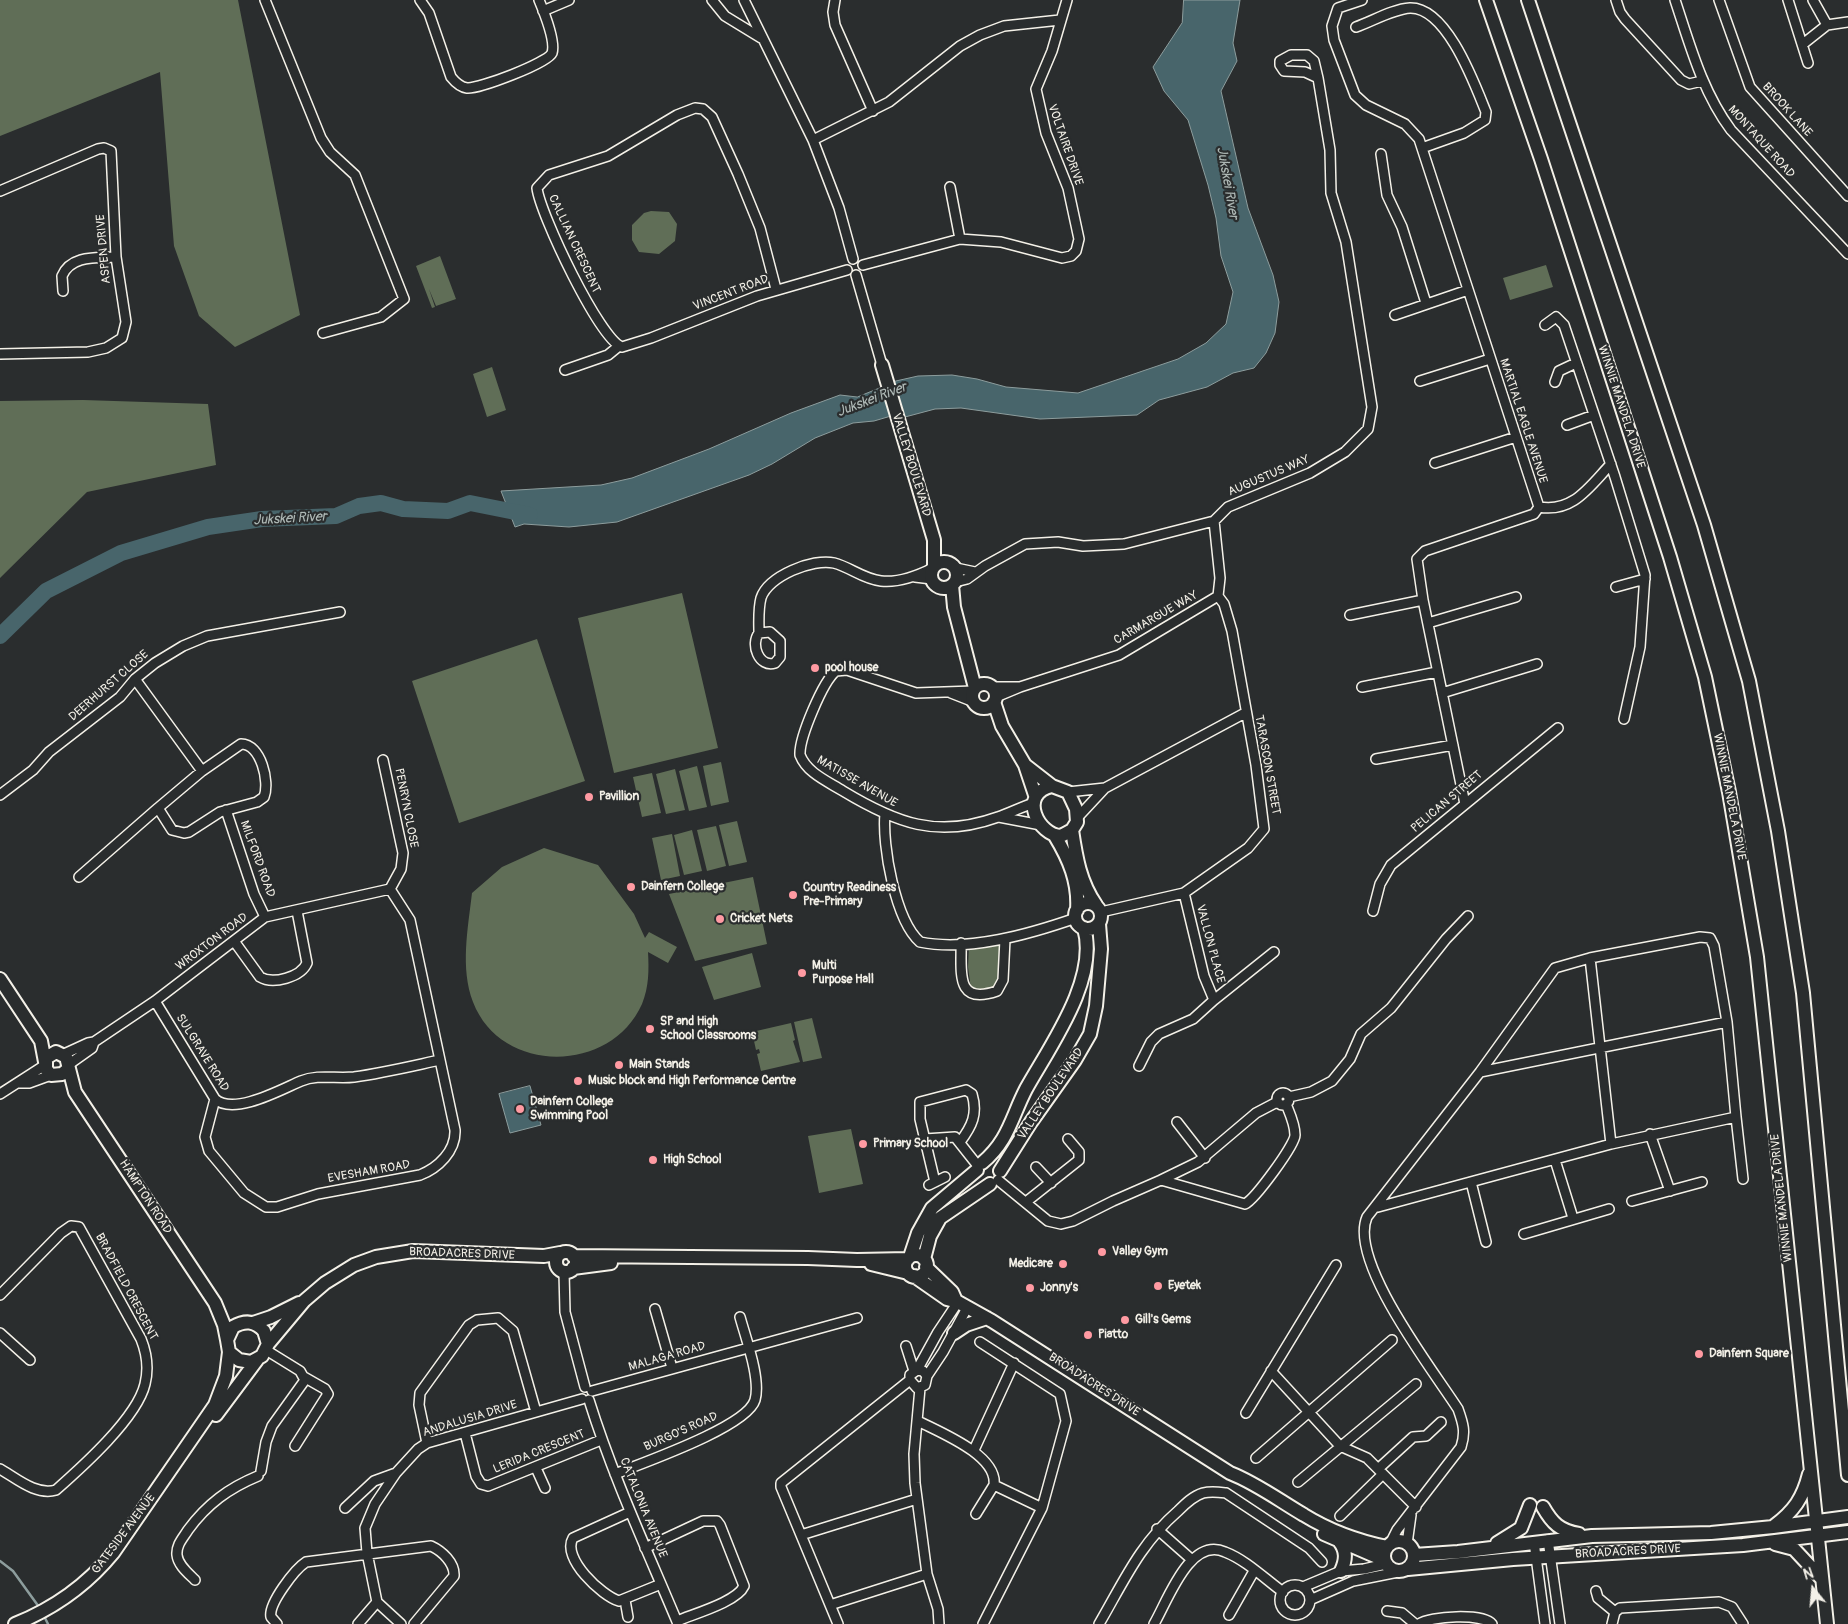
<!DOCTYPE html>
<style>
body{margin:0}
#map{position:relative;width:1848px;height:1624px;overflow:hidden;background:#2a2d2e;font-family:Pangolin,sans-serif}
canvas{display:block}
.north{position:absolute;left:1788px;top:1564px;width:50px;height:50px;-webkit-text-stroke:4px #2a2d2e;paint-order:stroke;rotate:343deg;font-size:14px;font-weight:700;line-height:20px;text-align:center;color:#f4f1e8}
.north::after{content:'';display:block;margin:auto;width:18px;height:22px;background:#f4f1e8;clip-path:polygon(50% 0,100% 100%,50% 72%,0 100%)}
</style>
<div id="map">
<canvas width="1848" height="1624"></canvas>
<div class="north">N</div>
</div>
<script>
const ctx = document.querySelector('canvas').getContext('2d');
ctx.lineJoin = 'round';
function fillPath(path, color) { ctx.fillStyle = color; ctx.fill(path, 'evenodd'); }
function stroke(path, color, width, dash) { ctx.strokeStyle = color; ctx.lineWidth = width; ctx.lineCap = dash ? 'butt' : 'round'; ctx.setLineDash(dash || []); ctx.stroke(path); }
function drawText(font, color, halo, rows, align = 'center') {
  ctx.font = font + ' Pangolin,sans-serif'; ctx.lineWidth = 4.5; ctx.setLineDash([]); ctx.textBaseline = 'middle'; ctx.strokeStyle = halo; ctx.fillStyle = color; for (const [text, x, y, turn = 0] of rows) {
    ctx.save(); ctx.translate(x, y); ctx.rotate((+turn || 0) * Math.PI / 180); ctx.textAlign = isNaN(turn) ? turn : align; if (halo) ctx.strokeText(text, 0, 0); ctx.fillText(text, 0, 0); ctx.restore();
  }
}
const green = new Path2D(`
 M0,0H238L300,315L235,347L199,316L174,246L160,72L0,136Z
 M651,211L669,212L677,224L675,241L659,254L639,252L632,240V225L644,213Z
 M440,256L456,299L436,306L429,289L435,307L432,308L416,266Z
 M1546,265L1553,287L1510,300L1503,278Z
 M492,367L506,410L487,417L473,374Z
 M83,400L208,404L216,465L87,492L0,578V401Z
 M682,593L718,748L614,773L578,618Z
 M537,639L585,781L459,823L412,681Z
 M721,762L729,802L711,806L703,766Z
 M697,766L707,807L689,811L679,771Z
 M675,769L685,810L666,814L656,774Z
 M652,773L661,813L642,817L633,777Z
 M737,821L747,862L729,866L719,825Z
 M716,826L726,866L707,871L697,830Z
 M692,830L702,871L684,875L674,835Z
 M672,834L680,876L661,880L652,838Z
 M544,848L598,865L634,914L645,938L649,932L677,947L668,963L648,952C649,970 649,987 642,1004C611,1074 501,1075 473,1002C460,968 468,928 472,893L502,867Z
 M753,877L767,944L695,961L669,894Z
 M1002,945L1004,963L997,991L982,993L971,989L968,967L969,946Z
 M752,953L761,987L714,1000L702,967Z
 M812,1018L822,1058L803,1062L794,1022Z
 M791,1023L795,1040L793,1041L800,1062L761,1071L757,1054L760,1053L759,1049L756,1050L752,1032Z
 M851,1129L863,1184L819,1193L808,1136Z`);
const water = new Path2D(`
 M1184,0H1240L1233,43L1237,61L1221,91L1248,208L1273,275L1279,302L1275,333L1266,353L1254,368L1233,373L1207,387L1159,400L1137,415L1040,419L961,408L935,409L905,417L887,383L918,376L952,375L977,379L1006,387L1078,393L1178,359L1206,343L1226,324L1233,292L1221,256L1216,218L1208,185L1188,120L1164,91L1153,67L1182,23Z
 M883,387L891,416L874,421L853,423L815,438L772,464L749,475L617,522L569,527L524,524L515,527L501,491L601,485L632,478L709,449L791,413L840,395L857,397Z
 M530,1086L541,1125L510,1133L499,1094Z`);
const stream = new Path2D(`
 M0,1561L13,1571L39,1607
 M43,1614L48,1624`);
const river = new Path2D(`
 M0,636L46,591L121,553L208,527L262,519L336,516L359,506L381,503L403,509L448,511L470,503L530,515`);
const street = new Path2D(`
 M265,0L321,138L330,152L355,175L404,299L381,317L323,333
 M420,0L429,13L451,77C455,82 460,87 467,88C479,89 548,63 552,53C556,41 544,12 539,0
 M712,0L725,16L761,38
 M744,0L813,140L839,208L853,259
 M835,0L833,12L835,25L873,111
 M1362,0L1338,8L1332,26L1334,40L1355,95L1366,105L1405,124L1419,139L1539,507L1534,514L1425,551L1417,559L1423,600L1465,804
 M1616,0L1620,12L1625,19L1681,80L1689,84L1702,81
 M1675,0C1690,45 1702,91 1731,130L1848,254
 M1719,0L1750,87L1848,196
 M1788,0L1808,63
 M1813,0L1827,25
 M543,11L569,0
 M1356,27C1373,21 1393,9 1410,8C1447,7 1475,85 1486,112L1485,120L1464,133L1422,148
 M1803,44L1827,25L1848,22
 M813,140L889,102L960,46L980,35L1004,26L1060,20
 M1381,154L1387,195L1402,227L1426,303
 M950,187L960,239
 M0,191L98,149L104,148L111,151L116,257L126,322L122,338L106,348L88,352L0,354
 M863,265L960,239L1001,242L1062,258L1071,256L1076,251L1079,239L1068,188L1046,133L1036,89L1052,51L1067,0
 M856,275L882,365
 M776,289L760,228L738,174L712,117L703,109L695,108L677,115L608,156L549,175L537,188C540,214 600,340 622,347L651,338L757,296L847,270
 M63,291L62,276C71,255 96,258 116,257
 M1395,315L1468,290
 M1545,325L1556,317L1564,325L1615,477L1645,575L1640,647L1624,719
 M565,370L608,355L619,346
 M1420,381L1490,359
 M1555,382L1559,371L1576,363
 M1567,425L1594,415
 M1435,463L1516,437
 M1539,507C1573,513 1589,487 1611,464
 M956,568L975,572
 M915,577L932,579
 M955,582L967,579L985,566L1025,544L1058,542L1083,546L1124,544L1214,521L1228,507L1310,473L1345,452L1368,429L1372,407L1346,242L1331,193L1330,150L1318,78L1305,72L1284,71L1280,65V61L1291,55H1307L1314,61L1318,78
 M1616,587L1645,579
 M1350,615L1423,600
 M1428,623L1516,597
 M759,633L770,632L780,641V657L775,663C759,668 750,644 759,633C759,622 758,609 761,598C768,576 813,558 834,563C850,567 863,579 881,581C899,583 917,576 933,568
 M135,679L202,771
 M991,687H1020
 M1362,687L1437,672
 M973,691L916,693L847,670L836,671C823,681 799,738 800,755C807,773 827,781 843,791C896,823 937,839 998,817C1010,813 1021,807 1034,803
 M951,693L974,702
 M1442,693L1537,664
 M996,697L1020,687L1119,655L1218,596
 M241,744C261,744 270,782 264,797L257,802L220,812L189,832L184,833L172,830L158,808L202,771Z
 M1376,759L1453,745
 M383,760L403,853L401,869L390,889
 M1068,792L1105,788
 M0,795L33,770L49,752L120,697L135,679L155,663L183,646L207,636L340,612
 M226,810L254,894L265,917
 M885,814C882,845 895,920 920,942C968,952 1030,934 1076,918
 M999,817L1041,825
 M1078,817L1105,788L1245,713
 M79,877L158,808
 M1184,893L1204,976L1214,1000
 M1373,911L1380,884L1391,865L1558,728
 M1101,912L1184,893L1248,848L1264,829L1256,765L1232,631L1224,604L1218,596L1220,578L1214,521
 M234,941L260,977C273,985 301,977 307,963L297,911
 M961,943C962,970 954,1006 997,991L1003,980L1005,939
 M1590,958L1611,1144
 M155,1001L215,1099C234,1116 282,1089 301,1081C318,1074 336,1079 354,1077C383,1073 412,1066 440,1060
 M64,1054L88,1043L94,1042L155,1001L265,917L390,889
 M68,1065L92,1048L94,1042
 M1139,1066L1151,1042L1159,1034L1193,1019L1214,1000L1274,952
 M1480,1072L1727,1022
 M20,1083H29L51,1075
 M1277 1099a6 6 0 1 1 12 0a6 6 0 1 1-12 0Z
 M0,1094L45,1065
 M1289,1097L1311,1092L1332,1081L1350,1059L1361,1034L1391,1008L1446,939L1468,916
 M215,1099L205,1137L209,1151L244,1193L266,1207H277L318,1194L420,1175C438,1168 456,1151 455,1130L410,920L390,889
 M1736,1117L1743,1179
 M1177,1122L1205,1158
 M1650,1134L1670,1191
 M925,1139L955,1137L978,1166
 M1555,1160L1573,1218
 M1036,1167L1051,1183
 M998,1180L1048,1221L1061,1224L1073,1221L1113,1201L1161,1180L1245,1204C1255,1199 1295,1145 1295,1135C1295,1124 1290,1114 1286,1104
 M1161,1180L1198,1162L1256,1113L1277,1102
 M935,1182L920,1119V1102L966,1090L972,1094C978,1114 972,1126 960,1142
 M1471,1182L1486,1242
 M929,1185L945,1177
 M1632,1201L1702,1182
 M1026,1202L1079,1160V1152L1068,1139
 M1378,1207L1611,1144L1736,1117L1727,1022L1714,946L1710,938L1700,937L1590,958L1555,968L1480,1072L1367,1217C1348,1261 1433,1370 1458,1409C1463,1423 1466,1432 1461,1447L1397,1530L1390,1544
 M1524,1234L1609,1209
 M564,1272L565,1312L585,1387
 M0,1295L61,1233L71,1226L79,1227L141,1339C147,1354 149,1368 145,1384C137,1418 82,1467 56,1490C36,1496 16,1478 0,1469
 M655,1309L672,1368
 M0,1333L30,1360
 M980,1342L1060,1394L1066,1421L1042,1508L983,1624
 M906,1346L914,1371
 M917,1370L938,1332L958,1302
 M1271,1371L1340,1446L1367,1458L1416,1507
 M927,1376L923,1371L917,1370L910,1375V1380L917,1388L925,1385L927,1376L943,1352L967,1308
 M920,1388L914,1454L915,1483L927,1574L938,1609L939,1624
 M592,1391L857,1318
 M589,1400C613,1477 647,1550 678,1624
 M1246,1413L1336,1265
 M918,1421C939,1432 998,1455 994,1485L976,1514
 M465,1433L476,1476L481,1484L488,1486L601,1440
 M427,1443L419,1405L420,1393L469,1325L477,1320L498,1318L513,1331L536,1412
 M295,1446L328,1394L325,1389L304,1377
 M974,1450L1014,1363
 M1256,1458L1392,1340
 M536,1468L545,1488
 M1378,1469L1413,1437L1426,1436L1441,1422
 M261,1471L266,1442L272,1426L305,1380L300,1371L266,1350
 M615,1474C642,1463 747,1427 755,1400C761,1379 746,1339 740,1317
 M1298,1482L1416,1384
 M994,1485L1042,1508
 M345,1508L374,1481L396,1473
 M630,1512L573,1538C561,1558 602,1596 619,1601L661,1584
 M1340,1516L1383,1474
 M1157,1529L1191,1559
 M801,1535L917,1499
 M1548,1540L1560,1624
 M1534,1542L1545,1624
 M1407,1544L1411,1515
 M645,1548L703,1521H717L720,1525L744,1586C737,1602 693,1614 677,1621
 M195,1580C188,1573 178,1565 177,1555C176,1545 183,1538 188,1530C207,1504 229,1488 258,1476
 M1280 1600a15 15 0 1 1 30 0a15 15 0 1 1-30 0Z
 M1303,1587L1341,1571L1364,1569L1386,1564
 M1596,1591L1598,1598L1615,1612
 M625,1600L628,1617
 M1310,1600L1353,1581L1398,1572
 M830,1605L927,1574
 M1387,1611L1402,1613L1415,1624
 M1229,1615L1254,1571
 M277,1624L271,1617C268,1604 295,1569 306,1562L431,1546C442,1551 455,1563 454,1576L414,1624
 M358,1624L377,1602
 M401,1624L377,1602L367,1553L365,1528L375,1504L396,1473L418,1449L427,1443L582,1399
 M838,1624L781,1487V1483L910,1380
 M1099,1624C1124,1581 1140,1544 1178,1511C1185,1504 1193,1496 1203,1493C1211,1491 1218,1492 1226,1493L1309,1548L1322,1562
 M1154,1624C1168,1600 1190,1536 1225,1552C1246,1560 1265,1579 1283,1592
 M1419,1624C1430,1616 1483,1613 1492,1624
 M1612,1624L1615,1612L1620,1608L1719,1602L1732,1607L1743,1624`);
const secondary = new Path2D(`
 M1486,0L1541,159L1670,557L1705,677L1729,792L1757,957L1827,1624
 M1528,0L1704,525L1749,681L1778,831L1803,993L1848,1475
 M882,365L934,540V565
 M931 575a13 13 0 1 1 26 0a13 13 0 1 1-26 0Z
 M952,585L954,607L975,688
 M972 696a12 12 0 1 1 24 0a12 12 0 1 1-24 0Z
 M994,702L1002,726L1025,765L1035,795
 M1025,765L1052,786L1068,792L1076,809L1077,822L1072,830L1061,836C1039,836 1017,794 1052,786
 M1072,830C1076,857 1080,882 1096,905
 M1055,836C1069,859 1079,882 1077,910
 M1075 916a13 13 0 1 1 26 0a13 13 0 1 1-26 0Z
 M0,979L41,1041L45,1062
 M68,1069L62,1074L51,1075L46,1069V1058L56,1052L66,1057L75,1092L215,1303L224,1325L227,1340
 M982,1163C1009,1140 1011,1118 1026,1089C1050,1046 1099,979 1084,928
 M1000,1171L1031,1122L1075,1060L1090,1034L1096,1006L1101,949L1099,924
 M556 1262a10 10 0 1 1 20 0a10 10 0 1 1-20 0Z
 M905 1266a11 11 0 1 1 22 0a11 11 0 1 1-22 0Z
 M573,1256L808,1258L857,1260L908,1259
 M910,1257L918,1233L932,1208L977,1170
 M924,1259L930,1236L940,1218L990,1184
 M871,1264L908,1273
 M926,1267L952,1292L956,1301
 M573,1268L611,1263
 M914,1276L947,1299L958,1302L992,1321L1230,1473C1256,1483 1280,1501 1304,1515C1330,1531 1358,1541 1387,1547
 M253,1323L271,1317L299,1303
 M954,1333L966,1325L987,1318
 M268,1344L264,1331C255,1321 245,1320 233,1327L227,1340L229,1352L239,1360L251,1362L262,1356L268,1344L304,1301L325,1283L354,1265L376,1257L413,1251L544,1256L560,1253
 M216,1415L257,1360
 M1543,1507C1552,1523 1560,1531 1579,1534
 M1774,1526C1794,1511 1803,1498 1809,1474
 M1324,1534L1384,1560
 M1384 1556a15 15 0 1 1 30 0a15 15 0 1 1-30 0Z
 M1339,1541C1347,1551 1346,1560 1341,1571
 M1497,1543L1521,1528L1530,1505
 M1775,1544L1794,1549L1821,1578
 M1414,1555L1458,1552L1592,1536L1711,1533L1773,1527L1848,1517
 M1408,1569L1513,1559L1743,1545L1848,1532
 M15,1624C55,1608 86,1586 113,1553L215,1405L226,1376L229,1352`);
const markers = [
 [815,668,5,"#ff9aa2"],
 [589,797,5,"#ff9aa2"],
 [631,887,5,"#ff9aa2"],
 [793,895,5,"#ff9aa2"],
 [720,919,5,"#ff9aa2"],
 [802,973,5,"#ff9aa2"],
 [650,1029,5,"#ff9aa2"],
 [619,1065,5,"#ff9aa2"],
 [578,1081,5,"#ff9aa2"],
 [520,1109,5,"#ff9aa2"],
 [863,1144,5,"#ff9aa2"],
 [653,1160,5,"#ff9aa2"],
 [1102,1252,5,"#ff9aa2"],
 [1063,1264,5,"#ff9aa2"],
 [1158,1286,5,"#ff9aa2"],
 [1030,1288,5,"#ff9aa2"],
 [1125,1320,5,"#ff9aa2"],
 [1088,1335,5,"#ff9aa2"],
 [1699,1354,5,"#ff9aa2"]
];
const streetNames = [
 ["BROOK LANE",1787,110,48],
 ["MONTAQUE ROAD",1761,142,48],
 ["VOLTAIRE DRIVE",1065,145,71],
 ["CALLIAN CRESCENT",574,244,65],
 ["ASPEN DRIVE",104,249,-95],
 ["VINCENT ROAD",731,293,-21],
 ["WINNIE MANDELA DRIVE",1621,407,72],
 ["MARTIAL EAGLE AVENUE",1523,421,72],
 ["VALLEY BOULEVARD",911,465,73],
 ["AUGUSTUS WAY",1269,476,-23],
 ["CARMARGUE WAY",1156,618,-30],
 ["DEERHURST CLOSE",109,686,-41],
 ["TARASCON STREET",1267,765,80],
 ["MATISSE AVENUE",857,782,30],
 ["WINNIE MANDELA DRIVE",1729,797,79],
 ["PELICAN STREET",1447,802,-40],
 ["PENRYN CLOSE",406,808,79],
 ["MILFORD ROAD",257,859,70],
 ["WROXTON ROAD",212,942,-37],
 ["VALLON PLACE",1210,944,75],
 ["SULGRAVE ROAD",202,1053,58],
 ["VALLEY BOULEVARD",1051,1094,-56],
 ["EVESHAM ROAD",369,1172,-10],
 ["HAMPTON ROAD",145,1197,57],
 ["WINNIE MANDELA DRIVE",1782,1198,-96],
 ["BROADACRES DRIVE",462,1254,2],
 ["BRADFIELD CRESCENT",126,1287,62],
 ["MALAGA ROAD",667,1357,-16],
 ["BROADACRES DRIVE",1094,1385,33],
 ["ANDALUSIA DRIVE",470,1419,-17],
 ["BURGO'S ROAD",681,1432,-24],
 ["LERIDA CRESCENT",539,1452,-22],
 ["CATALONIA AVENUE",643,1508,68],
 ["GATESIDE AVENUE",124,1534,-53],
 ["BROADACRES DRIVE",1628,1552,-3]
];
const poiNames = [
 ["pool house",825,668],
 ["Pavillion",599,797],
 ["Dainfern College",641,887],
 ["Country Readiness",803,888],
 ["Pre-Primary",803,902],
 ["Cricket Nets",730,919],
 ["Multi",812,966],
 ["Purpose Hall",812,980],
 ["SP and High",660,1022],
 ["School Classrooms",660,1036],
 ["Main Stands",629,1065],
 ["Music block and High Performance Centre",588,1081],
 ["Dainfern College",530,1102],
 ["Swimming Pool",530,1116],
 ["Primary School",873,1144],
 ["High School",663,1160],
 ["Valley Gym",1112,1252],
 ["Medicare",1053,1264,"right"],
 ["Eyetek",1168,1286],
 ["Jonny's",1040,1288],
 ["Gill's Gems",1135,1320],
 ["Piatto",1098,1335],
 ["Dainfern Square",1709,1354]
];
const waterNames = [
 ["Jukskei River",1227,183,80],
 ["Jukskei River",872,400,-21],
 ["Jukskei River",290,519,-3]
];
fillPath(green, '#606e57');
fillPath(water, '#48656b');
stroke(water, '#8d9d9d', 1);
stroke(stream, '#8d9d9d', 2.5);
stroke(river, '#48656b', 16);
stroke(street, '#f4f1e8', 12);
stroke(secondary, '#f4f1e8', 16);
stroke(street, '#2a2d2e', 9);
stroke(secondary, '#2a2d2e', 12);
for (const [x, y, r, color] of markers) { const dot = new Path2D(); dot.arc(x, y, r, 0, 2 * Math.PI); ctx.fillStyle = color; ctx.fill(dot); stroke(dot, '#2a2d2e', 2); }
drawText('12px', '#f4f1e8', '#2a2d2e', streetNames);
drawText('bold 12px', '#f4f1e8', '#2a2d2e', poiNames, 'left');
drawText('italic 14px', '#afb9b6', '#2a2d2e', waterNames);
</script>
